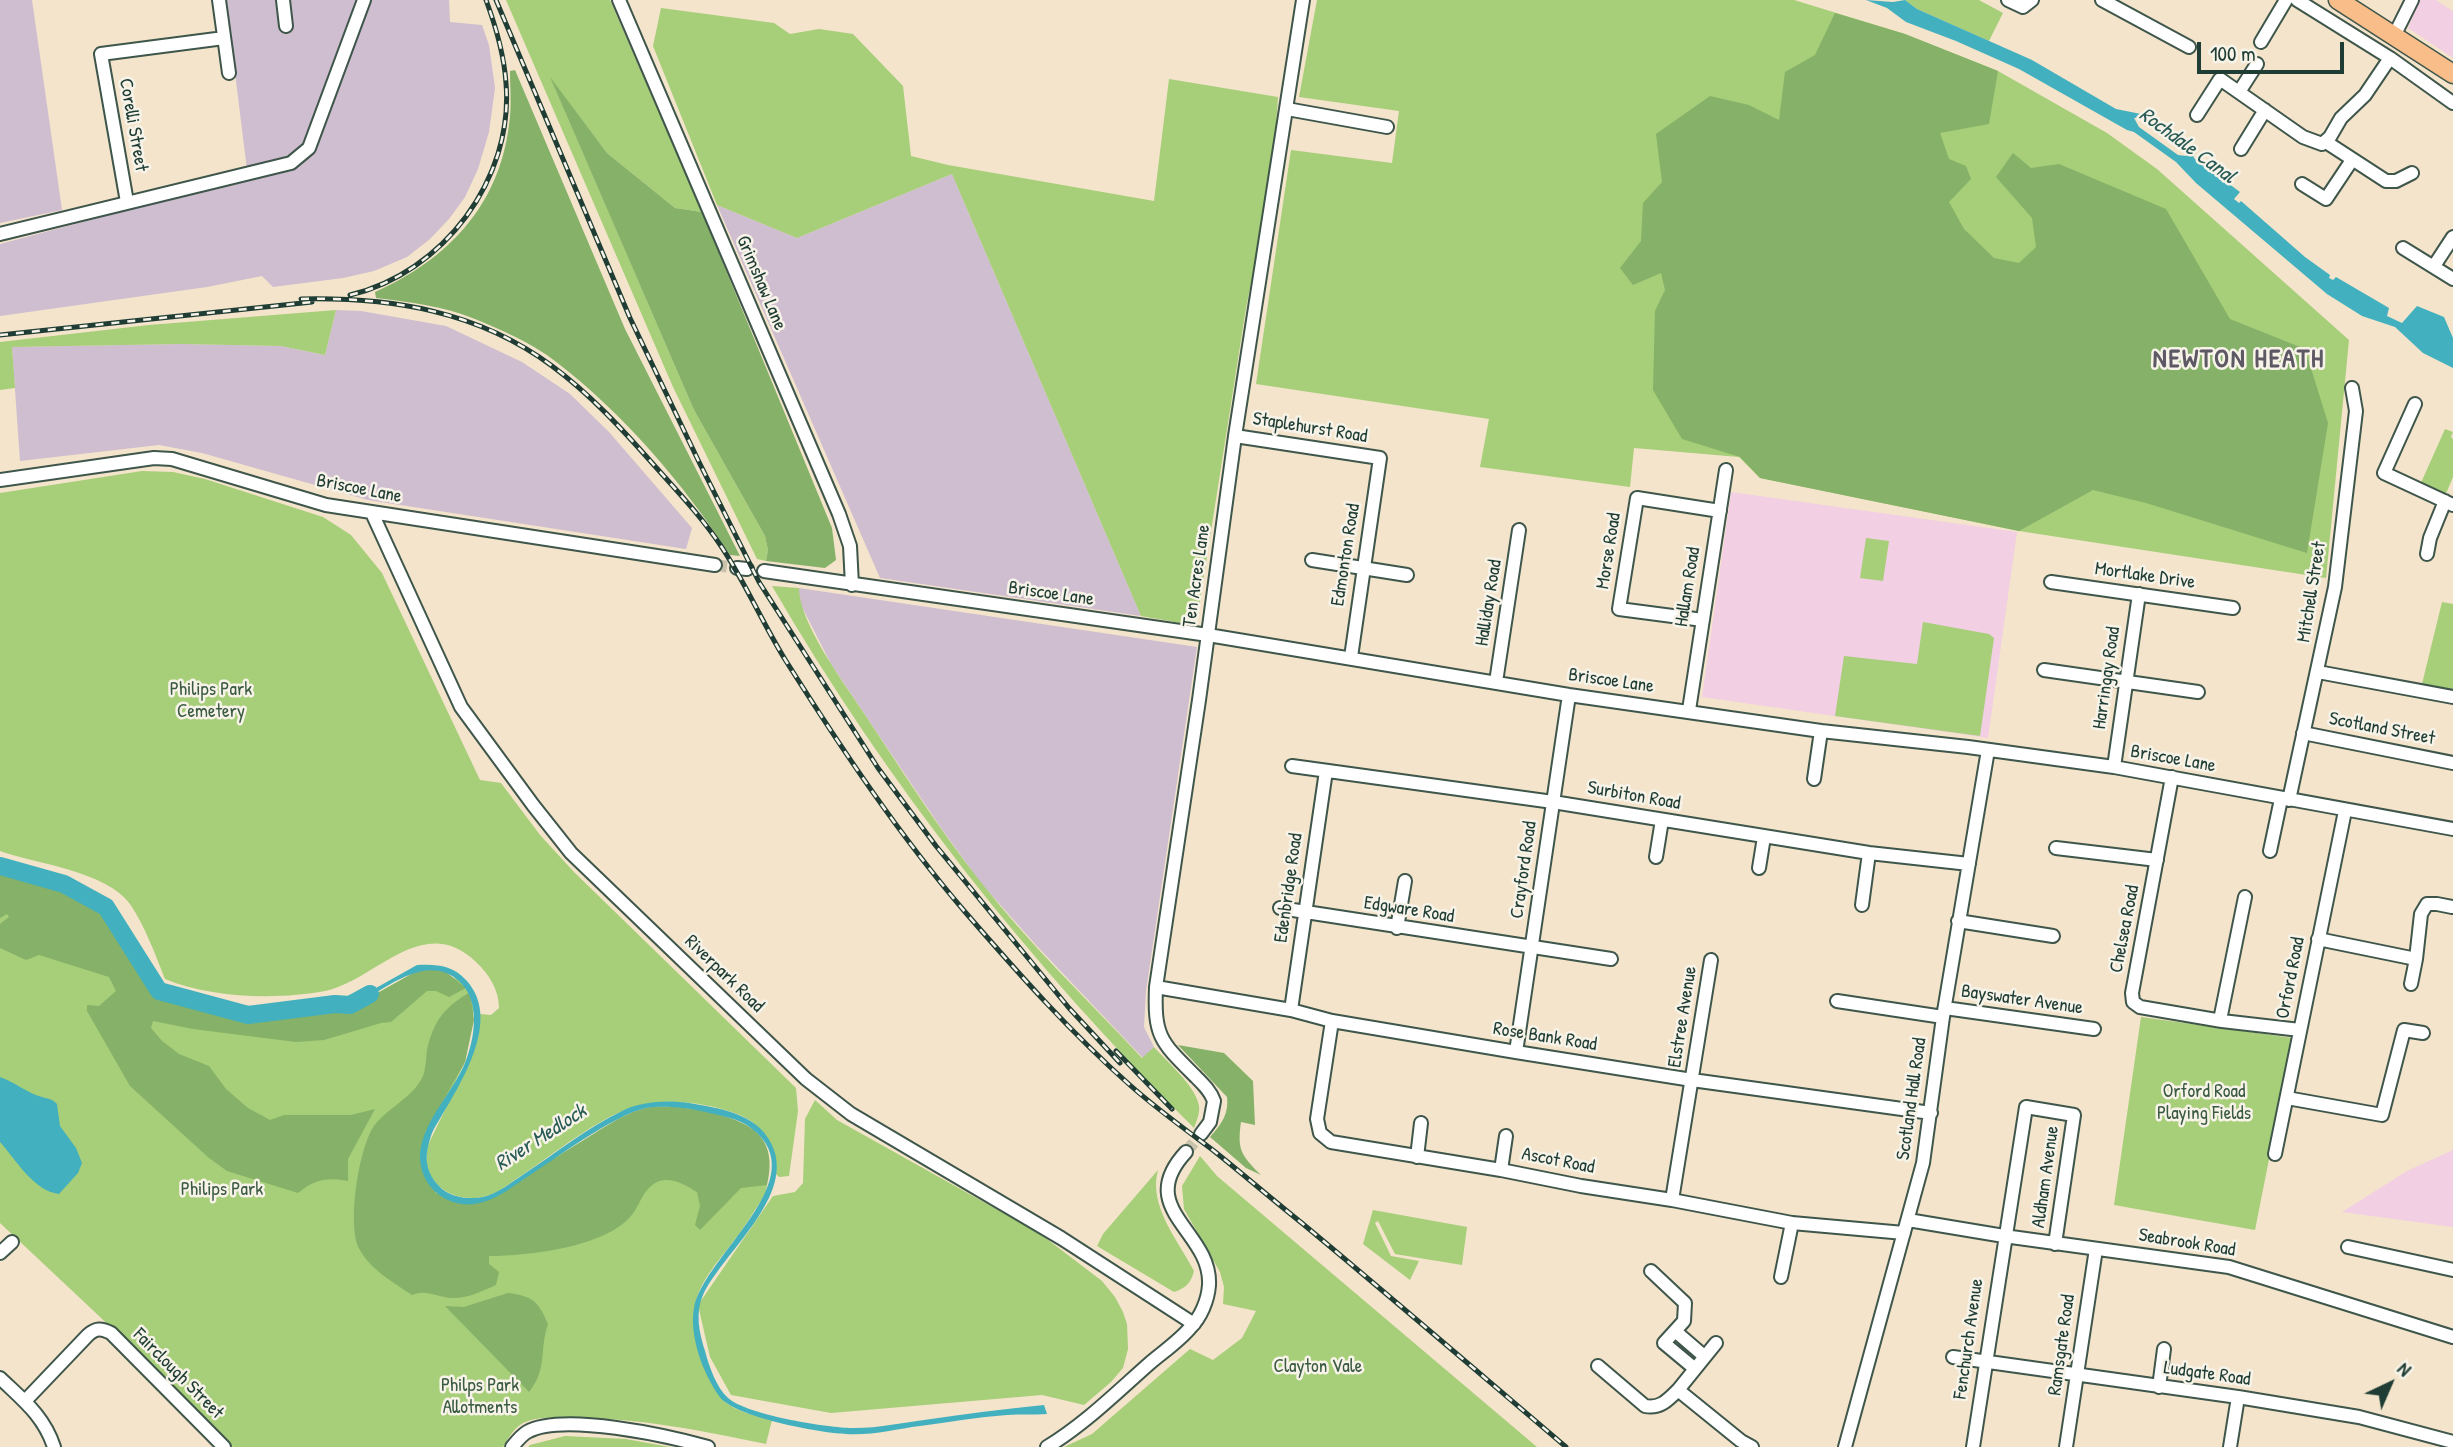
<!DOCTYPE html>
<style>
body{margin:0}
#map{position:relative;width:2453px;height:1447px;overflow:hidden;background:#f3e4cb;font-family:"Patrick Hand",sans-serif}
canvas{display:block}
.north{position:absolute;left:2355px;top:1349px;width:70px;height:70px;-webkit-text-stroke:5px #f7f3e8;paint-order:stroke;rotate:44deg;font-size:19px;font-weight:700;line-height:28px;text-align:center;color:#1f3d34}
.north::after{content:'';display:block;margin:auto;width:24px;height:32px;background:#1f3d34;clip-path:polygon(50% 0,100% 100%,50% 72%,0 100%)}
.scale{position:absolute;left:2197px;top:42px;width:147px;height:32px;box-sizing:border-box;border:4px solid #1f3d34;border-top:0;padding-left:9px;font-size:21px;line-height:24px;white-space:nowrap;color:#1f3d34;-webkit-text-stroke:5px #f7f3e8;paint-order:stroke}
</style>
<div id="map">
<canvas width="2453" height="1447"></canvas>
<div class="north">N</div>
<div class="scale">100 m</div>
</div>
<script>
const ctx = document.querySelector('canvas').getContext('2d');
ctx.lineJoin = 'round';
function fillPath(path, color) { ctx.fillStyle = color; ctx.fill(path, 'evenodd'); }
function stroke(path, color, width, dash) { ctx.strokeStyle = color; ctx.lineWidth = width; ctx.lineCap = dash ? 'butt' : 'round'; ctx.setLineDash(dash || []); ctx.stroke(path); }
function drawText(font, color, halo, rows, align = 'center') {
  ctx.font = font + ' "Patrick Hand",sans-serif'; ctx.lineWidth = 5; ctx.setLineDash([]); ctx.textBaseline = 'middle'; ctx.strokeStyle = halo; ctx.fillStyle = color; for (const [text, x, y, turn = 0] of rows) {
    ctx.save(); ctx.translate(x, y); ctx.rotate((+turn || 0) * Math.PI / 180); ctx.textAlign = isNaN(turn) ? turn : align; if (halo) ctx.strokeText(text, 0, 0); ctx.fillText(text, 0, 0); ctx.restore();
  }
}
const built = new Path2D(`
 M2419,0H2436L2453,11V58L2408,28Z
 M1731,492L2017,532L1988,738L1702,697Z
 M2453,1150V1227L2342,1212L2407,1171Z`);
const industrial = new Path2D(`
 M0,0H32L62,210L0,223Z
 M226,0H449L450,22L482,25L489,45L495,88L489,132L478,169L465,197L449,219L430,239L407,257L374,271L343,278L273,287L262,276L207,287L0,316V244L248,178Z
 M952,174L1141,616L880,578L717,205L797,238Z
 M336,310L361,311L446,326L522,362L570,394L609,432L692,528L686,549L368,500L202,453L159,445L20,461L12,347L181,344L281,346L325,355Z
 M799,588L1197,647L1146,991L1144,1027L1154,1047L1143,1058L1035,944L980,882L941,828L831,664L799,601Z`);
const green = new Path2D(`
 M506,0H610L702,212L675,208L607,153L552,81L694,410L765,536L768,550L766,561L757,559L673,387Z
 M1317,0H1794L1905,34L1998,71L2107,133L2157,169L2349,340L2326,578L2019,531L1760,478L1739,457L1634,448L1630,487L1480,467L1489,419L1256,384L1291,150L1392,163L1399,111L1299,97Z
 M1905,0H1979L2003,13L1989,41L1917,9Z
 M661,8L774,23L790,34L819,29L853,34L903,86L911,156L948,165L1154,201L1169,79L1278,97L1273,172L1246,308L1198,614L1186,624L1141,616L952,174L797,238L717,205L653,46Z
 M336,310L325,355L281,346L181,344L12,347L15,388L0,390V342L149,325Z
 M2445,429L2453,432L2451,437L2453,439V477L2445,496L2420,485Z
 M142,471L173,472L205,479L323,517L351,535L382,573L480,780L501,783L540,835L574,872L796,1088L798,1111L789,1176L779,1177L776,1174C778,1150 763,1124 740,1115C710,1103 667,1097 636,1106C599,1117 555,1153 522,1175C511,1182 499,1193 486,1196C469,1201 449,1197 437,1184C426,1171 425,1161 428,1145L475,1048L480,1014L491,1015L499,1008C499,990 489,974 476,962C423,911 375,981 325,991C276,1000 211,998 165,979C155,954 145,926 130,904C106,871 37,864 0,851V493Z
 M1866,538L1889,541L1883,581L1860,578Z
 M772,586L799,588C799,622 842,680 861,709C900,767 937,827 980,881C1029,944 1088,1000 1142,1058L1154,1047C1167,1062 1196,1086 1199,1106C1200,1113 1197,1120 1194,1128C1030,965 888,786 772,586Z
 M2442,602L2453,604V689L2422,684Z
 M1923,622L1989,634L1994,638L1980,736L1835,716L1844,656L1917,664Z
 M0,868L64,886L105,908L158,992L248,1017L335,1006L351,1008L415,972L458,979L469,991L474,1009L465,1062L420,1154L436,1193L483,1202L602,1129L767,1185C766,1195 759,1204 753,1213C718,1271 675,1287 703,1362C719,1406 729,1409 772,1420L766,1444C703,1431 641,1418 576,1418C561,1418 542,1416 528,1421C515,1425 510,1436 503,1447H233L98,1315L0,1223Z
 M2141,1017L2293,1038L2255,1230L2114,1205Z
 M815,1100L837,1120L1039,1233L1102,1281L1115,1297L1123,1312L1127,1324L1128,1349L1123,1368L1111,1382L1084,1405L1042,1395L831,1413L731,1395L710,1357L698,1305L773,1196L795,1192L803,1183L805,1119Z
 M1200,1156L1217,1176L1537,1447H1064L1092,1434L1190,1349L1213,1360L1242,1338L1256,1311L1223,1304L1224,1287L1220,1272L1184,1209L1182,1186Z
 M1158,1170C1148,1206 1178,1240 1194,1271C1191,1283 1186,1288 1174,1292L1097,1246L1103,1234Z
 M1373,1210L1467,1227L1462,1265L1395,1254L1378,1221L1375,1223L1391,1256L1419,1261L1410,1280L1363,1244Z
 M565,1436L626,1439L670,1447H528L530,1445Z`);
const forest = new Path2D(`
 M1835,13L1905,34L1998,71L1989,124L1940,133L1949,159L1966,166L1971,179L1949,202L1964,229L1994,258L2019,263L2036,247L2032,218L1996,177L2013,153L2031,168L2059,164L2166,209L2230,319L2305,349L2328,423L2307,553L2146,503L2093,490L2019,531L1760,478L1740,457L1682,439L1653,390L1655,311L1665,290L1661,273L1633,285L1620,268L1641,241L1643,203L1662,182L1656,134L1710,96L1749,105L1779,120L1785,72L1815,55Z
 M515,70L625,329L740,556L730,555C683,483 623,413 555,361C532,343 502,330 475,319C443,306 410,302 376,298L375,292C447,260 499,206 509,125C512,107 510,89 510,71Z
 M550,77L607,153L675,208L702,212L832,528L836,560L825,568L766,561L768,550L765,536L694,410Z
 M0,868L64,886L105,908L158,992L248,1017L335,1006L351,1008L415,972L431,969L445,971L466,988L449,997L436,991H427L391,1022L381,1023L324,1040L296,1042L193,1029L153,1021L151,1028L162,1041L179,1054L209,1066L226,1089L248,1108L270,1120L284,1115H351L375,1109L348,1159V1181C329,1177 314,1179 298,1193L227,1171L209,1158L130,1086L87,1011V1005L99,1006L116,991L109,977L39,955L26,960L0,948V924L9,917L7,914L0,918Z
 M470,992L474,1020L465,1062L426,1131L420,1154L436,1193L483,1202C515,1183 547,1163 579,1143C599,1131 623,1113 646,1108C673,1103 722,1112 746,1125C770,1138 773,1160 767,1185L741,1188L700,1230L695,1225L700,1206L697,1192C685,1185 671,1176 657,1182C642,1190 641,1204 631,1216C605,1247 528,1256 489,1256V1264L499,1272L496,1285C482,1291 467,1299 451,1298C436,1297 427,1289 412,1295C393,1282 371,1270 360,1250C346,1227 359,1147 374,1126C388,1107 413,1098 423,1076C426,1068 426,1058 427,1050C434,1020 444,1008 470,992Z
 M1178,1045L1224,1053L1253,1081L1255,1125L1241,1122C1237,1150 1241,1155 1261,1175L1246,1168L1210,1137C1221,1125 1229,1114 1227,1097Z
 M508,1293C533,1296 538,1301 548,1324C539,1350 548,1368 529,1392L445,1306L464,1307Z`);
const water = new Path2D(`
 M1866,0L1893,2L1905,0L1917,9L2032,60L2116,109L2151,116L2190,147L2194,158L2240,192L2234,199L2239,203L2241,201L2305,257L2330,275L2329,278L2333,280L2336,277L2389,308L2387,316L2402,323L2417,306L2444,317L2453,338V368L2423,353L2395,327L2362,316L2327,294L2196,183L2176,162L2134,132L2127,130L2019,69L1956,41L1906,22L1887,8ZM2141,117C2156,122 2180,138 2187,152L2186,156L2178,155L2139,127L2134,118Z
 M417,965C437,964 452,965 466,980C506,1023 453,1094 432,1133C425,1153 423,1169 439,1186C449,1197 468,1200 483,1197C497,1194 512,1182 524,1174C556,1153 587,1128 622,1111C642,1101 667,1100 689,1103C719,1108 756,1113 771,1143C798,1195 723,1252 703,1295C695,1313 699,1332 705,1351C709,1366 716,1387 728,1398C748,1415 823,1427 850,1428C874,1429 900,1423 924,1420C964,1414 1004,1409 1044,1405L1047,1414C1034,1415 1020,1414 1007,1415C978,1417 949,1422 920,1426C896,1429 870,1436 846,1434C820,1433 733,1417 719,1396C703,1373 689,1336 694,1308C703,1256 818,1178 751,1128C738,1118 721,1116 706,1112C688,1108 665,1105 646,1108C613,1115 554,1160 524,1179C511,1188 498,1198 483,1202C468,1207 451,1204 438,1194C426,1185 419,1169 420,1153C424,1119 452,1094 465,1063C475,1038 481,1001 459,981C426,951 382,991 351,1008V1002Z
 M0,1077C15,1082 27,1093 42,1097C49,1099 52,1099 57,1104L60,1126L76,1148L82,1163L78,1173L59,1194C34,1191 16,1160 0,1142Z`);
const river = new Path2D(`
 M0,866L64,884L106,907L159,991L248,1015L335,1004L350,1005L370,994`);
const minorTunnel = new Path2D(`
 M715,565L737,568
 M1186,1152L1201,1134`);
const minor = new Path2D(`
 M219,0L229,73
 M283,0L286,26
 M619,0L839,514L850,546L852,585
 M2008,0L2023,7L2032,0
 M2102,0L2189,47
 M2297,0L2390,58L2453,103
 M2394,36L2412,0
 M2261,42L2286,0
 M2239,92L2257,64
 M1287,109L1387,127
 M2197,115L2220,79L2303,137L2322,144L2330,137L2341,118L2365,95L2390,58
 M2326,142L2386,181H2396L2412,173
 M2241,149L2265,110
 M2302,184L2326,199L2352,160
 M127,202L101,54L224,38
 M0,234L291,163L309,148L364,0
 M2403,248L2453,279
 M2434,266L2453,237
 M2415,404L2384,473L2453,505
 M1235,436L1380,458L1351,657
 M0,480L154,458L172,459L326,505L715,565
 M372,513L461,707L533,805L571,853L806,1079L851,1114L1061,1238L1194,1324
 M2427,554L2430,538L2445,501
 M1312,560L1407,575
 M737,568L747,569
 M764,571L1208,635L1569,695L1821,731L1968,747L2114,767L2453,829
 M2051,582L2233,608
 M1703,620L1619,609L1637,498L1720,511
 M2044,670L2198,692
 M2318,672L2453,697
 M1496,682L1519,530
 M1689,710L1726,470
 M2303,733L2453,763
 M1292,766L1553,802L1869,853L1969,864
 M2114,767L2139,594
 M2172,777L2132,993L2133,1002L2140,1007L2222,1021L2300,1030
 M1814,779L1821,731
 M2289,800L2335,587L2356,411L2352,388
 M2056,848L2157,860
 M2270,851L2281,799
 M1656,857L1662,820
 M1759,868L1764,837
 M1862,905L1869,853
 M1280,908L1611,959
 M1958,921L2053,936
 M1397,928L1405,881
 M2318,939L2416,959L2421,914L2427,904H2437L2452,907
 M2411,984L2416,959
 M1156,987L1291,1010L1332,1021L1516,1052L1692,1080L1931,1113
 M1837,1001L1943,1017
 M1945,1008L2094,1029
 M1291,1010L1326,771
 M2220,1020L2245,897
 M1332,1021L1317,1119L1320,1133L1331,1142L1501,1170L1581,1186L1672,1200L1792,1223L1904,1233
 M1516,1052L1569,695
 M2287,1098L2382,1115L2404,1030L2423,1033
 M1201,1134L1210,1122L1214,1101C1210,1090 1202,1083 1194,1075C1160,1041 1154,1036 1156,987L1199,700L1235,436L1303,0
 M2275,1154L2345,811
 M1417,1157L1421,1123
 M1501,1170L1506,1136
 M1672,1200L1711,960
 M1908,1220L2004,1236L2229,1267L2453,1337
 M2348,1247L2453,1270
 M0,1253L12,1242
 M1651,1271L1685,1303L1684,1321L1664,1343L1694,1368
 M1781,1277L1792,1223
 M1675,1331L1704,1356
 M1716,1343L1678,1390L1741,1441L1752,1447
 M1953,1357L2238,1397L2359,1417L2453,1442
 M1598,1366L1645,1406C1660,1409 1668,1400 1678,1390
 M0,1378C23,1400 44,1416 54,1447
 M2159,1387L2164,1349
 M25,1401L88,1335C96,1328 101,1328 111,1333L224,1447
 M512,1447C516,1442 522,1435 527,1432C562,1412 669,1436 708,1447
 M1047,1447C1085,1424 1117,1392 1150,1363C1163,1352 1179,1341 1190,1328C1201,1317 1208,1300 1209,1285C1212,1231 1133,1209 1186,1152
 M1845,1447L1923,1163L1943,1017L1988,750
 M1973,1447L2026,1107L2074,1115L2055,1244
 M2066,1447L2096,1249
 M2230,1447L2238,1397`);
const highway = new Path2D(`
 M2338,0L2453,74`);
const rail = new Path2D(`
 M496,0L630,318L700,464L759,582L878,768L936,846L1069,1008L1120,1063
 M350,295C443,273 514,179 506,83C504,54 496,27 486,0
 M301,299C391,297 478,311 552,366C590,394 622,429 653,464C677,491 701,516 721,546C745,582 763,624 786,661C841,748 899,835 966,913C1018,973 1071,1033 1131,1086C1157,1109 1186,1130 1214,1151C1244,1175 1273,1200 1303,1224C1392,1298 1479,1373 1566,1447
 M0,335L312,302
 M1116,1051L1172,1109`);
const streetNames = [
 ["Corelli Street",133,125,80],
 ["Grimshaw Lane",761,283,67],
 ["Staplehurst Road",1310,428,9],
 ["Briscoe Lane",359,489,11],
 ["Morse Road",1609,551,-81],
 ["Edmonton Road",1346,555,-81],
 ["Ten Acres Lane",1197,576,-82],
 ["Mortlake Drive",2145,576,8],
 ["Hallam Road",1688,587,-81],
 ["Mitchell Street",2312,592,-81],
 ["Briscoe Lane",1051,594,8],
 ["Halliday Road",1489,603,-81],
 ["Harringay Road",2107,678,-82],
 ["Briscoe Lane",1611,681,8],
 ["Scotland Street",2382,729,11],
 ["Briscoe Lane",2173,759,10],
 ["Surbiton Road",1634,796,10],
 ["Crayford Road",1524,870,-82],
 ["Edenbridge Road",1289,888,-82],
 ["Edgware Road",1409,910,9],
 ["Chelsea Road",2125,929,-79],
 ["Riverpark Road",724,974,44],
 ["Orford Road",2291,978,-79],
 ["Bayswater Avenue",2022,1000,8],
 ["Elstree Avenue",1683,1017,-81],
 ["Rose Bank Road",1545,1037,9],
 ["Scotland Hall Road",1912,1099,-82],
 ["Ascot Road",1558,1161,11],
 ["Aldham Avenue",2046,1177,-82],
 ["Seabrook Road",2187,1243,9],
 ["Fenchurch Avenue",1969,1339,-82],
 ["Ramsgate Road",2062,1345,-82],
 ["Fairclough Street",178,1374,45],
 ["Ludgate Road",2207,1374,8]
];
const parkNames = [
 ["Philips Park",211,690],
 ["Cemetery",211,712],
 ["Orford Road",2204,1092],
 ["Playing Fields",2204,1114],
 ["Philips Park",222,1190],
 ["Clayton Vale",1318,1367],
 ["Philps Park",480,1386],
 ["Allotments",480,1408]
];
const waterNames = [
 ["Rochdale Canal",2187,146,36],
 ["River Medlock",541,1138,-33]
];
const districtNames = [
 ["NEWTON HEATH",2239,360]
];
fillPath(built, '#f2cfe2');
fillPath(industrial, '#cfbdd0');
fillPath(green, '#a7ce78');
fillPath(forest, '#85b168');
fillPath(water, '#42b0be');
stroke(river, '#42b0be', 18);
stroke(minorTunnel, '#c9c3ad', 12, [12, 6]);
stroke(minor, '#3f564b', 16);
stroke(highway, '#3f564b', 21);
stroke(minor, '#fff', 12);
stroke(highway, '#f8bd89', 18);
stroke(rail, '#1f3d34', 5);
stroke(rail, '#f7f3e8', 2.5, [8]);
drawText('19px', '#1f3d34', '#f7f3e8', streetNames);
drawText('19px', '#3a5a42', '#f7f3e8', parkNames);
drawText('italic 21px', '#285a56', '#f7f3e8', waterNames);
ctx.letterSpacing = '2px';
drawText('bold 26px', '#5d5964', '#f7f3e8', districtNames);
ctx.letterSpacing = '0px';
</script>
